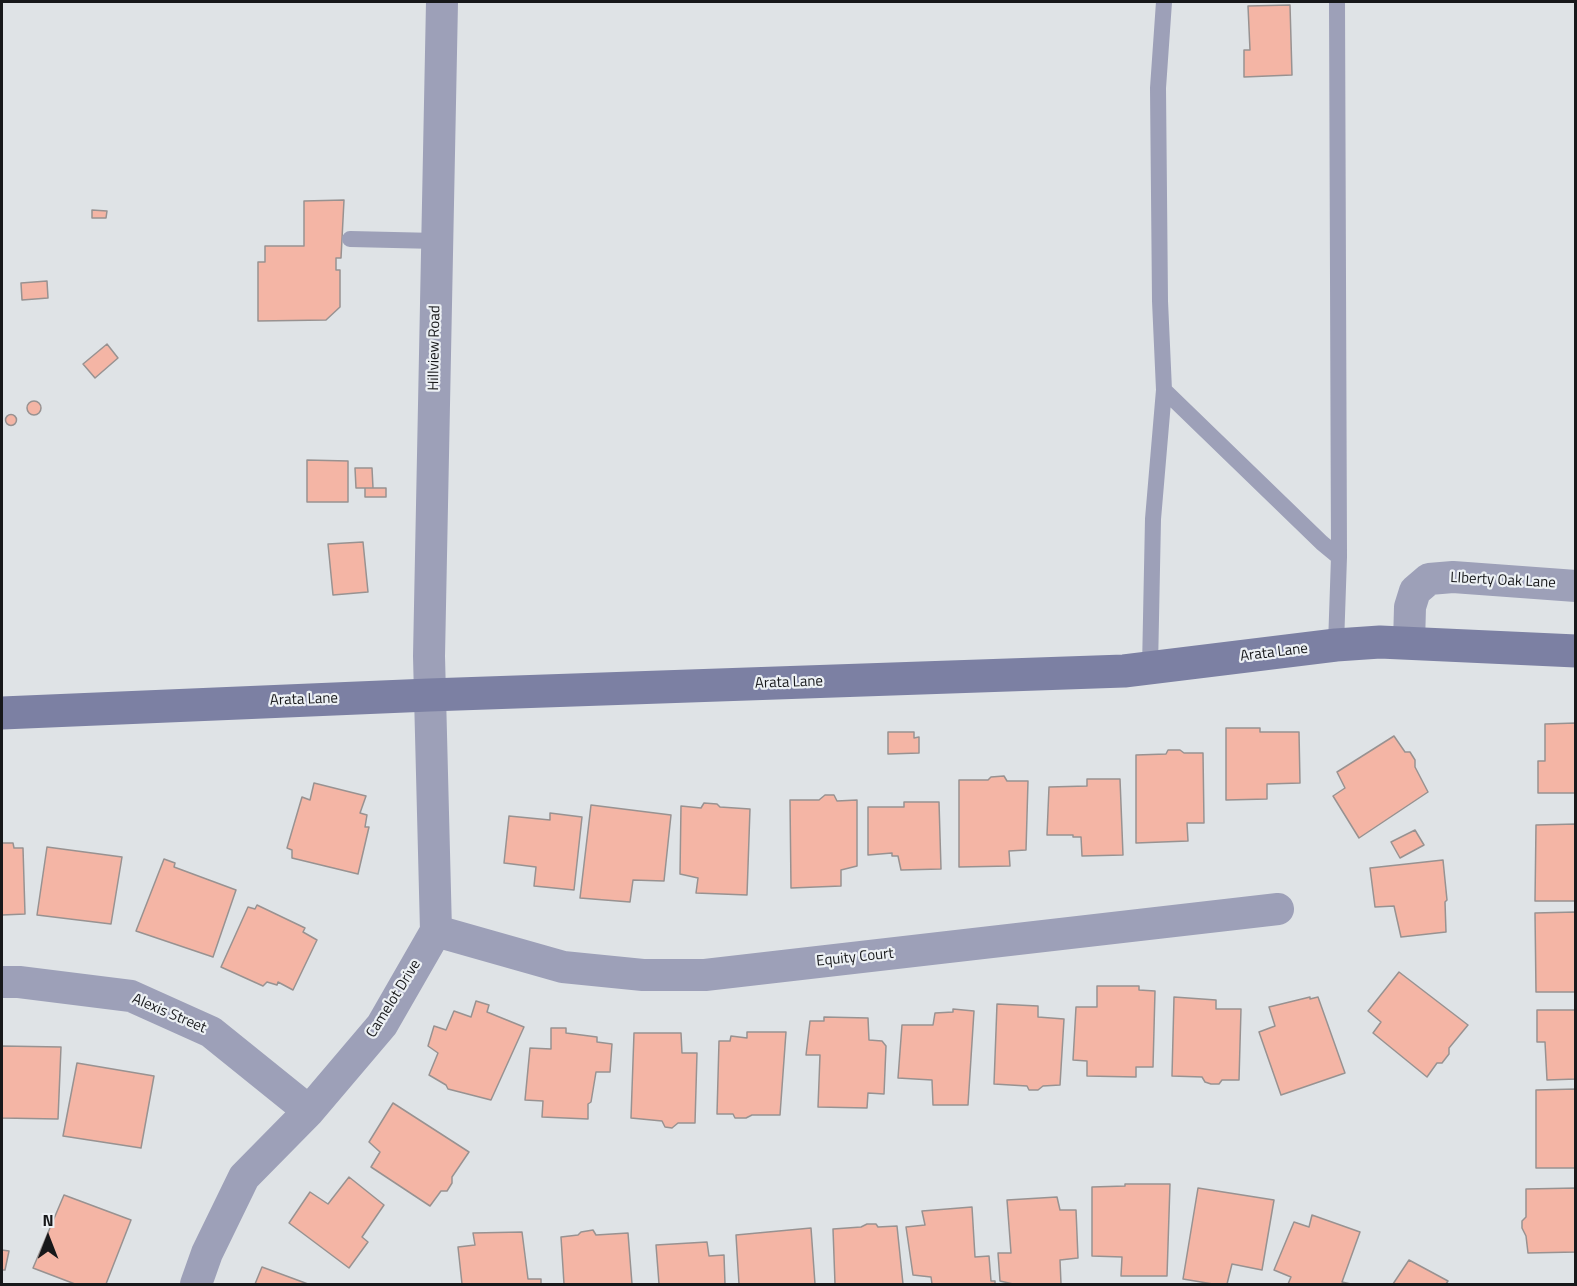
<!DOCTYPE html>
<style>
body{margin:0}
#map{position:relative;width:1577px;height:1286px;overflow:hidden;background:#dfe3e6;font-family:"Titillium Web",sans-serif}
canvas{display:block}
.frame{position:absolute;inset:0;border:3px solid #17181a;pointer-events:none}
.north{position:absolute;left:18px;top:1208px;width:60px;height:60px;-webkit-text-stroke:4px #ecf0f4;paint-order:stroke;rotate:0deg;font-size:16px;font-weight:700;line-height:24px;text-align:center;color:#17181a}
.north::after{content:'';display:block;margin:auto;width:21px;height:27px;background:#17181a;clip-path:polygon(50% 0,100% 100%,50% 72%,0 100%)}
</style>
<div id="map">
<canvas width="1577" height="1286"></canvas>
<div class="frame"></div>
<div class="north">N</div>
</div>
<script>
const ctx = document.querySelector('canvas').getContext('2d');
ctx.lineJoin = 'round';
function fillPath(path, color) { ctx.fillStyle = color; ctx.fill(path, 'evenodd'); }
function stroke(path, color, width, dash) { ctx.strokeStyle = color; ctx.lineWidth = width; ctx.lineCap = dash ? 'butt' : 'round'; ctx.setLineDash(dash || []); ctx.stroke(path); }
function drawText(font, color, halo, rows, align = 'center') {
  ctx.font = font + ' "Titillium Web",sans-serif'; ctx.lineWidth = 4.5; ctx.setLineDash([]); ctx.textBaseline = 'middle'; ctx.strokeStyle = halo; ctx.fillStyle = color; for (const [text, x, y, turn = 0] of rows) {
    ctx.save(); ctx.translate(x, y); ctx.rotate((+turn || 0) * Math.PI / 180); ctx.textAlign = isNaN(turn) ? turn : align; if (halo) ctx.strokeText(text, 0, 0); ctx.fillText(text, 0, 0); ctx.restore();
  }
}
const building = new Path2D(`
 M1290,5L1292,75L1244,77V50H1250L1248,6Z
 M344,200L341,258H336V270H340V307L326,320L258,321V262H265V246H304V201Z
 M92,210L107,211L106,218H92Z
 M47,281L48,298L22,300L21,283Z
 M107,344L118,358L95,378L83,364Z
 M27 408a7 7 0 1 1 14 0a7 7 0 1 1-14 0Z
 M5.5 420a5.5 5.5 0 1 1 11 0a5.5 5.5 0 1 1-11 0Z
 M307,460L348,461V502H307Z
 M355,468H372L373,488H356Z
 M365,488H386V497H365Z
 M363,542L368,592L333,595L328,544Z
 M1576,723V793H1538V761H1545V724Z
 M1226,728H1260V732H1299L1300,783L1267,784V799L1226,800Z
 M888,732H914V738L919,737V753L888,754Z
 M1394,736L1405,752H1410L1415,760V767L1428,792L1359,838L1333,796L1345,788L1337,772Z
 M1168,750H1180L1184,753H1203L1204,823H1187L1188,841L1136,843V755L1166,754Z
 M1004,776L1007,781H1028L1026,850L1009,851L1010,866L959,867V780H988L991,777Z
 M1087,779H1120L1123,855L1082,856L1081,837H1073V835H1047L1049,787L1087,786Z
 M314,783L366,796L360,813L367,815L365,827H369L358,874L292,858V850L287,848L302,797L310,800Z
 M825,795H834L837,801L857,800V866L841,870V886L791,888L790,800H819Z
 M904,802H939L941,869L901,870L898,856H892V853L868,855V807H904Z
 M704,803L717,804L720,807L750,809L747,895L696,893L698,878L680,874L681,806L701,808Z
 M591,805L671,815L664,881L633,880L630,902L580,898Z
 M550,813L582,817L574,890L534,886L536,867L504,863L509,816L550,820Z
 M1576,824V901H1535L1536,825Z
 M1415,830L1424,845L1400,858L1391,842Z
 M2,843H13L14,848H23L25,914L2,915Z
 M47,847L122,857L111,924L37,915Z
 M164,859L175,863L174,867L236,890L213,957L136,931Z
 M1443,860L1447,900L1445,902L1446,932L1401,937L1394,906L1375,907L1370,868Z
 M257,905L305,928L303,932L317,940L293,990L278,982L277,985L267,982L263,986L221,967L248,907L255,909Z
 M1576,912V992H1536L1535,913Z
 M1399,972L1468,1025L1449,1048V1054L1442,1063H1437L1427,1077L1373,1033L1381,1022L1368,1011Z
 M1097,986H1139V990L1155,991L1153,1067H1136V1077L1087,1076V1061L1073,1060L1076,1007H1097Z
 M1174,997L1216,1000V1009H1241L1239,1080H1222L1219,1084H1211L1205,1082L1202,1077L1172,1076Z
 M1310,997V999L1318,997L1345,1073L1281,1095L1259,1032L1275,1026L1269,1007Z
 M476,1001L489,1005L487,1012L524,1027L491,1100L448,1089L446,1085L429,1075L438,1053L428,1046L434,1026L446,1030L454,1011L471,1017Z
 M997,1004L1038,1006V1017L1064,1019L1060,1085L1043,1086L1038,1090H1029L1027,1086L994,1084Z
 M953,1009L974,1011L968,1105H933L932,1080L898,1078L902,1025H933L935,1013L953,1012Z
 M1537,1010H1576V1079L1547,1080L1545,1042H1537Z
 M824,1017L868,1018L869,1040L882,1041L886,1046L884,1094L868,1093L867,1108L818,1107L820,1055H806L810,1021H824Z
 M551,1028H566V1033L597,1037V1042L612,1044L610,1072H596L591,1102L588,1104V1119L542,1117L543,1101L525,1100L530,1048L551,1049Z
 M747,1032H786L780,1115H752L746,1118H735L733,1114H717L719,1041H730L731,1036L747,1038Z
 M634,1033H681L682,1053H697L695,1123H678L672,1128L665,1127L662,1121L631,1118Z
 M2,1046L61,1047L58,1119L2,1118Z
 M77,1063L154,1076L141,1148L63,1136Z
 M1576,1089V1168H1536V1090Z
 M393,1103L469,1152L452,1177V1183L447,1191H441L430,1206L371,1167L380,1152L369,1142Z
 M349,1177L384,1205L362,1237L368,1242L349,1268L289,1223L310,1192L328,1204Z
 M1125,1184H1170L1167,1276H1121L1122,1257L1092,1256V1187L1125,1186Z
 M1198,1188L1274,1200L1262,1270L1232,1264L1227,1284H1213L1183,1279Z
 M1576,1188V1252L1528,1253L1526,1236L1522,1228V1221L1526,1217V1189Z
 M64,1195L131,1220L106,1284H75L33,1268Z
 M1057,1197L1060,1210H1076L1078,1258L1060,1260L1061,1284H1013L1000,1281L998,1253H1011L1007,1200Z
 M972,1207L975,1257L989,1256L991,1281H995V1284H932L931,1277L913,1275L906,1227L925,1225L922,1211Z
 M1312,1215L1360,1232L1342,1282L1351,1284H1288L1291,1277L1274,1270L1294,1222L1309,1227Z
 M867,1224H876L878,1227L897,1226L903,1284H835L833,1229L861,1227Z
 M811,1228L815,1284H739L736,1235Z
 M593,1230L596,1235L628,1233L632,1284H564L561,1237L578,1235L581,1232Z
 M522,1232L528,1279H541V1284H462L458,1247L475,1245L473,1233Z
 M707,1242L709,1256L724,1255L725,1284H659L656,1245Z
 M2,1250L9,1251L5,1270H2Z
 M1409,1260L1448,1281L1446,1284H1393Z
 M262,1267L308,1284H255Z`);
const lane = new Path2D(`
 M350,239L437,241
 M1164,390L1322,543L1339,557
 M1336,645L1339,557L1337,2
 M1150,668L1153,519L1164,390L1160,301L1158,88L1164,2`);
const street = new Path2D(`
 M1409,643L1410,607L1415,591L1429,579L1453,577L1576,586
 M436,931L563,967L643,975H705L1278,909
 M2,982H19L131,996L211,1032L309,1111
 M196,1284L207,1253L244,1177L309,1111L382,1025L436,931L429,656L442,2`);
const secondary = new Path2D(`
 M2,713L429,695L1124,671L1336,645L1380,642L1576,651`);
const streetNames = [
 ["Hillview Road",435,348,-89],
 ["LIberty Oak Lane",1503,581,3],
 ["Arata Lane",1274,653,-7],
 ["Arata Lane",789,683,-2],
 ["Arata Lane",304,700,-2],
 ["Equity Court",855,958,-6],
 ["Camelot Drive",394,999,-58],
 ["Alexis Street",169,1014,23]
];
fillPath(building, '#f4b5a5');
stroke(building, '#989291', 1.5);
stroke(lane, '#9da0b8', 16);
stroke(street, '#9da0b8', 32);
stroke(secondary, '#7c80a3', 33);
drawText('15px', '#17181a', '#ecf0f4', streetNames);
</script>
